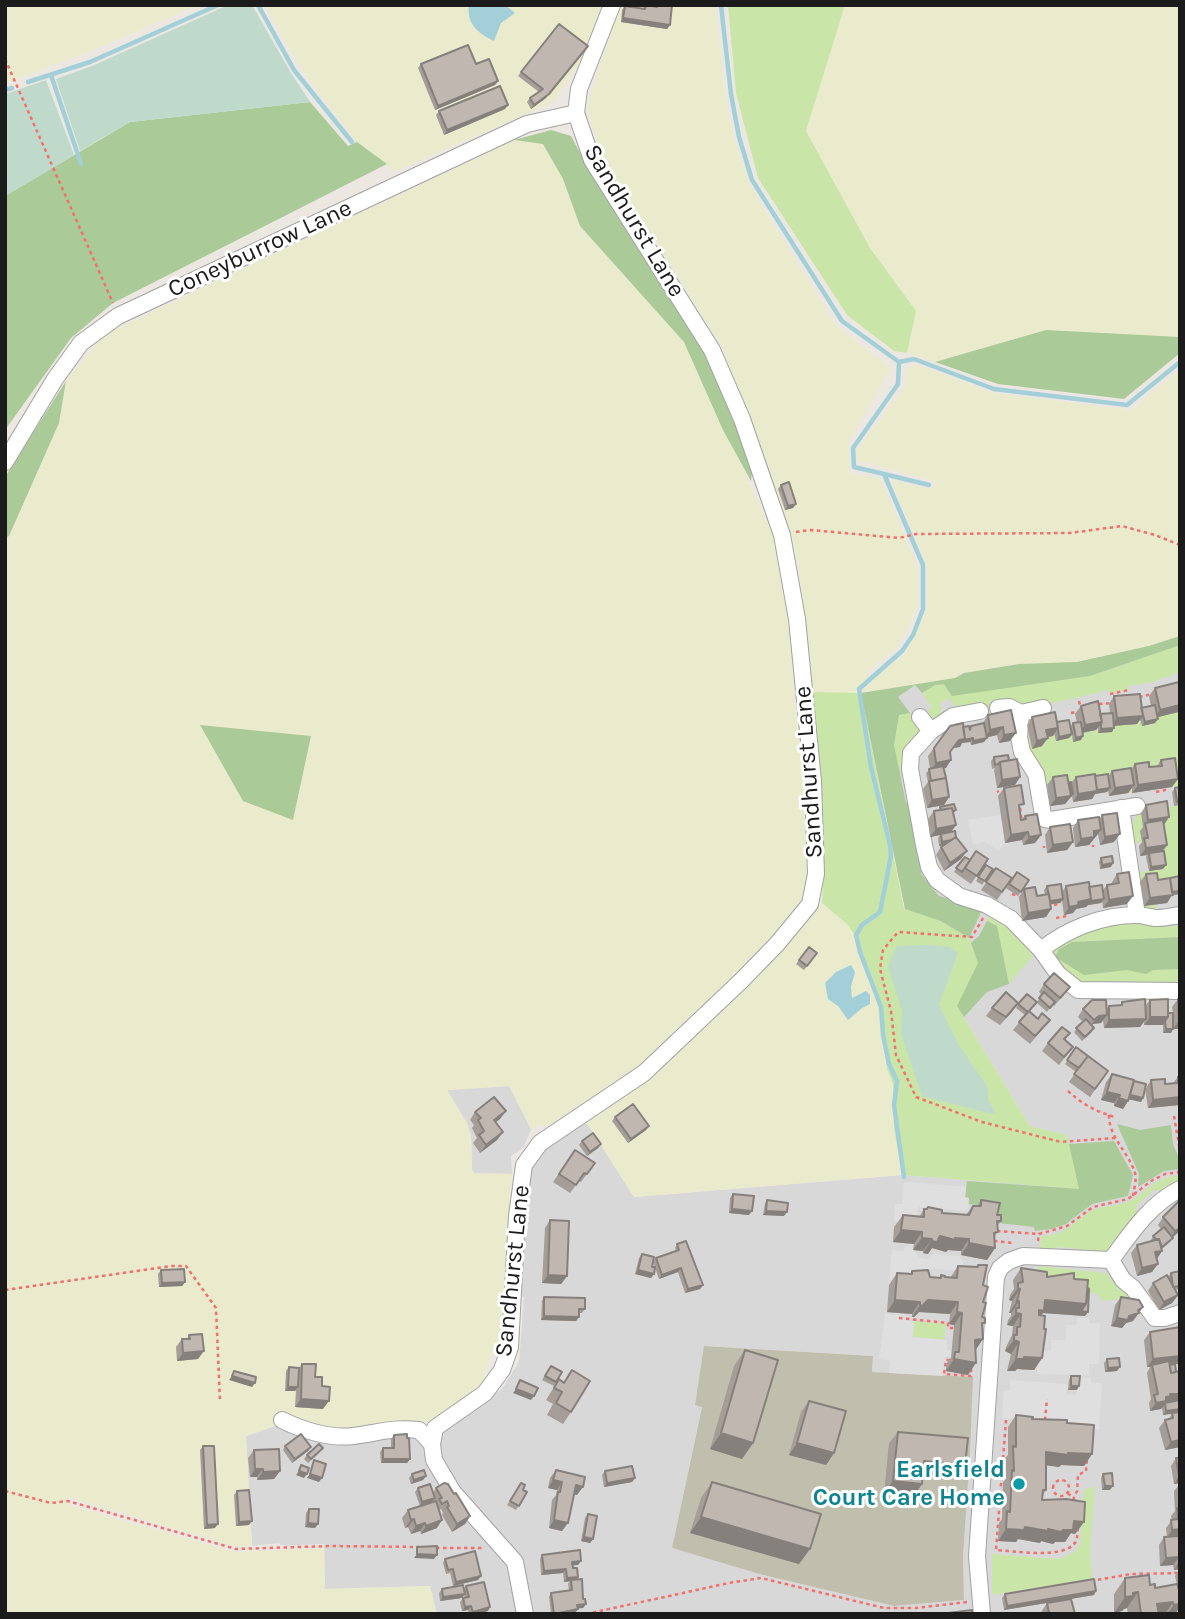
<!DOCTYPE html>
<style>
body{margin:0}
#map{position:relative;width:1185px;height:1619px;overflow:hidden;background:#ece8e1;font-family:Karla,sans-serif}
canvas{display:block}
.frame{position:absolute;inset:0;border:7px solid #1b1b1b;pointer-events:none}
</style>
<div id="map">
<canvas width="1185" height="1619"></canvas>
<div class="frame"></div>
</div>
<script>
const ctx = document.querySelector('canvas').getContext('2d');
ctx.lineJoin = 'round';
function fillPath(path, color) { ctx.fillStyle = color; ctx.fill(path, 'evenodd'); }
function stroke(path, color, width, dash) { ctx.strokeStyle = color; ctx.lineWidth = width; ctx.lineCap = dash ? 'butt' : 'round'; ctx.setLineDash(dash || []); ctx.stroke(path); }
function drawText(font, color, halo, rows, align = 'center') {
  ctx.font = font + ' Karla,sans-serif'; ctx.lineWidth = 6; ctx.setLineDash([]); ctx.textBaseline = 'middle'; ctx.strokeStyle = halo; ctx.fillStyle = color; for (const [text, x, y, turn = 0] of rows) {
    ctx.save(); ctx.translate(x, y); ctx.rotate((+turn || 0) * Math.PI / 180); ctx.textAlign = isNaN(turn) ? turn : align; if (halo) ctx.strokeText(text, 0, 0); ctx.fillText(text, 0, 0); ctx.restore();
  }
}
const residential = new Path2D(`
 M1180,636V1614H437L429,1586L325,1589L324,1544L287,1546L280,1545L279,1543L252,1546L246,1436L281,1424L318,1437L449,1425L466,1416L502,1389L519,1362L524,1297L520,1296L521,1222L531,1173L536,1158L547,1144L583,1117L634,1197L902,1175L1003,1183L1030,1126L957,1006L905,909L861,693L1117,654ZM705,1346L873,1356L872,1372L972,1378L963,1557L964,1600L894,1606L759,1574L672,1548L702,1406L695,1404Z
 M509,1086L531,1129L524,1147L511,1156L512,1174L474,1173L472,1170L471,1135L447,1090Z`);
const construction = new Path2D(`
 M704,1346L873,1356L872,1372L973,1377L970,1451L963,1557L964,1600L894,1606L759,1574L672,1548L702,1407L695,1405Z`);
const farmland = new Path2D(`
 M5,5H199L87,53L5,83Z
 M265,5H605L588,52L552,103L393,172L387,164L357,142L300,67Z
 M620,5H715L725,96L734,139L748,182L835,325L891,368L849,440L848,474L880,478L917,566V608L897,648L867,671L870,679L904,656L927,610V566L891,480L930,489L937,482L857,460L856,451L905,387L907,368L915,364L993,393L1131,410L1180,370V636L1149,646L1077,662L1019,664L964,673L955,678L861,693L811,692L799,567L791,533L747,411L721,345L601,155L587,107Z
 M845,5H1180V337L1046,330L935,362L907,353L915,311L870,248L806,131Z
 M514,140L543,144L564,179L580,226L684,342L773,534L782,568L789,619L794,693L804,782L807,874L801,900L772,940L694,1018L662,1044L637,1070L607,1087L592,1101L582,1104L549,1125H541L531,1129L509,1086L447,1090L467,1123L471,1135L472,1170L474,1173L512,1174L501,1348L490,1355L481,1388L430,1423L340,1431L281,1424L246,1436L252,1546L237,1547L67,1497L68,1505L236,1552L324,1548L325,1589L430,1586L437,1614H5V538L9,536L59,423L66,381L104,335Z
 M822,903L848,925L854,934L857,947L879,1008L887,1069L893,1084L894,1128L902,1175L634,1197L583,1117L782,949Z`);
const grass = new Path2D(`
 M728,5H845L806,131L870,248L916,311L907,353L894,351L847,315L758,178L736,93Z
 M1180,645V672L1153,682L1128,686L1129,689L1110,693L1109,690C1082,696 1053,705 1025,706C1016,706 1008,700 998,700L999,706L982,710L981,703L957,707L947,698L940,704L942,714L932,719L923,715L932,707L922,693L935,685L944,684L1002,688L1090,676Z
 M811,692L861,693L904,909L940,920L969,938L979,963L957,1006L1030,1126L1067,1135L1080,1189L902,1175L894,1128L893,1084L887,1069L879,1008L857,947L854,934L848,925L822,903C828,833 818,762 811,692Z
 M1180,706V791H1175L1174,786L1129,773L1132,792L1108,791L1070,797L1062,783L1044,785L1026,747L1027,718L1029,717L1051,728L1071,729L1074,742L1080,740L1079,733L1097,719L1098,733L1111,726L1137,724L1139,713L1142,726L1155,723L1154,718Z
 M910,713L919,723V730L905,768L900,775L894,745L899,715Z
 M1180,805V880L1167,882L1169,895L1166,896L1164,887L1155,904L1157,912L1144,908L1137,875L1139,872L1149,871L1147,856L1161,853L1142,842L1132,844L1130,830L1138,812Z
 M989,909L992,917L1016,933L1033,956L1009,984L997,926L987,921Z
 M1132,921L1162,922L1168,927L1180,925V937L1072,942L1059,949L1058,959L1092,974L1127,970L1146,974L1152,970L1180,969V986H1146L1140,982L1112,981C1100,992 1075,981 1065,972C1060,967 1056,958 1052,952C1064,926 1107,926 1132,921Z
 M1180,1175V1183L1163,1191L1154,1190L1136,1206L1137,1214C1121,1238 1117,1256 1085,1255L1080,1249L1056,1247L1051,1252L1040,1251L1041,1236C1066,1235 1071,1224 1089,1212C1100,1205 1115,1207 1127,1202C1148,1194 1150,1178 1180,1175Z
 M1039,1266L1106,1273L1119,1289L1122,1287L1132,1298L1102,1301L1096,1293L1072,1292L1037,1281Z
 M914,1321L946,1324L944,1340L913,1337Z
 M1095,1486L1090,1551L1092,1579L992,1595V1554L1060,1559L1076,1551L1080,1543L1084,1490Z`);
const forest = new Path2D(`
 M310,102L348,146L357,142L387,164L113,303L71,338L5,430V196L130,122Z
 M551,130L571,136L586,164L705,353L720,384L753,466L751,481L723,430L684,342L580,226L563,179L543,144L514,140Z
 M1046,330L1180,337V353L1124,399L998,384L935,362Z
 M66,381L59,423L9,536L5,538V477Z
 M1180,636V645L1090,676L952,696L944,684L935,685L922,693L915,685L898,697L910,713L899,715L894,745L906,803L910,806L923,867L921,874L939,896L983,908L969,938L941,921L905,909L861,693L955,678L964,673L1019,664L1077,662L1149,646Z
 M200,725L311,736L293,820L243,801Z
 M987,921L997,926L1009,984L987,992L964,1017L957,1006L978,963L971,943L979,936Z
 M1180,937V969L1153,970L1146,974L1127,970L1084,975L1055,957L1059,949L1072,942Z
 M1117,1124L1140,1130L1171,1125L1173,1144L1180,1161V1169L1164,1171L1138,1187L1139,1174Z
 M1114,1141L1133,1175L1128,1196L1092,1204L1066,1224L1051,1229L1035,1231L1034,1227L998,1223V1207L968,1204L969,1198H965L967,1181L1079,1189L1069,1144Z`);
const wetland = new Path2D(`
 M228,5H252L291,73L310,102L130,122L80,151L56,79L92,66Z
 M46,80L74,155L5,196V94Z
 M926,945L949,947L958,953L939,1005L959,1045L987,1086L988,1100L995,1112L992,1114L922,1096L901,1034L902,1011L888,966L897,946Z`);
const parking = new Path2D(`
 M1001,815L1005,843L999,851L985,842L973,844L968,820Z
 M904,1182L966,1187L965,1197L969,1198L968,1211L918,1207L915,1229L909,1223L894,1221L895,1204H902Z
 M908,1244H914L913,1250L920,1258L928,1259L934,1254L959,1256L963,1262L962,1271L933,1269L928,1270L914,1281L889,1280L892,1250L903,1251Z
 M885,1314L905,1315V1320L914,1321L913,1337L947,1340V1350L952,1351L951,1357H945L943,1376L889,1373L890,1361L879,1359Z
 M1077,1318H1089V1323H1100L1099,1364H1089V1375L1037,1374V1351H1051V1340H1066V1325H1076Z
 M1077,1377L1091,1378V1383H1102L1099,1429H1089L1075,1435V1422L1002,1418L1004,1391H1010V1380L1067,1384L1066,1394L1076,1395Z`);
const water = new Path2D(`
 M469,5H505L515,13L501,23L494,41C479,34 466,24 469,5Z
 M851,965L855,972L851,987L852,998L866,991L870,995V1004L862,1008L848,1020L838,1006L828,999L825,983L836,972Z`);
const stream = new Path2D(`
 M258,5L294,70L352,142
 M721,5L731,94L739,137L752,180L842,321L899,362L914,359L994,389L1127,405L1180,362
 M51,75L81,164
 M28,82L90,62L218,5
 M5,90L12,88
 M899,362L898,384L853,448L854,467L884,474L923,565V609L913,635L902,651L859,689L871,767L890,845L891,856L880,912L862,925L856,935L860,952L881,1007L883,1035L889,1064L897,1081L894,1105L904,1177
 M884,474L929,485`);
const path = new Path2D(`
 M5,59L113,303
 M796,532L811,530L899,538L916,534L1070,533L1122,526L1155,535L1180,545
 M1110,694L1129,690
 M1139,697L1152,694
 M1079,701L1081,710
 M1099,704L1113,703
 M1071,713L1080,711
 M997,792L999,791
 M1156,792L1165,790L1164,788
 M1020,808L1022,822
 M1093,845V847
 M1044,846V848
 M1012,894L1019,896
 M1054,905L1061,903
 M983,918L972,937L898,932L883,950L880,969L891,1011L896,1055L916,1097L982,1122L1061,1142L1116,1138
 M1056,918L1067,916
 M1068,1091C1082,1104 1098,1113 1116,1117
 M1109,1115C1109,1138 1128,1151 1135,1173C1137,1179 1134,1189 1133,1196
 M1174,1116L1180,1151
 M997,1231L1039,1234
 M994,1241L1014,1243
 M1038,1241L1039,1234L1067,1226L1093,1207L1128,1199L1151,1181L1165,1174L1180,1172
 M5,1290L172,1266H186L216,1308L220,1401
 M899,1318L948,1323V1328H952V1324
 M950,1360H946L944,1374L971,1376V1369
 M1006,1420L996,1550C1015,1551 1061,1559 1074,1544C1078,1540 1077,1534 1078,1528
 M1045,1420L1047,1399
 M1053 1488a8 8 0 1 1 16 0a8 8 0 1 1-16 0Z
 M5,1491L51,1503L68,1501L236,1549L332,1546L419,1547
 M1068,1493L1076,1502
 M1073,1500L1077,1491L1078,1475L1086,1471L1087,1459
 M436,1548H482
 M1091,1581L1131,1574L1180,1573
 M586,1614L729,1583L761,1578L884,1608H916L967,1602`);
const minor = new Path2D(`
 M5,462L55,379L81,343L118,316L527,124L576,113
 M998,708L1009,707L1021,713L1043,708
 M980,711L953,716L931,731L911,753L910,769L924,845L929,867L937,880L959,896L987,905L1011,919L1041,950L1058,974L1078,990L1180,991
 M1021,713L1019,737L1022,752L1036,774L1043,815L1045,819L1051,820L1137,806
 M920,717L931,731
 M1121,808L1137,915
 M1041,950C1067,929 1102,915 1136,915C1144,915 1151,918 1158,918C1165,918 1173,916 1180,915
 M1111,1260L1123,1280L1133,1288L1155,1318H1165L1180,1313
 M282,1420C302,1430 330,1439 353,1436C379,1433 391,1427 419,1430L432,1444
 M525,1614L515,1562L453,1492L434,1460L432,1444L435,1428L485,1393L502,1370L510,1347L517,1216L524,1165L540,1143L644,1073L741,981L777,944L810,904L816,874L813,781L797,619L782,535L742,419L712,350L592,160L576,113L579,89L612,5
 M982,1614L977,1556L996,1277L1000,1268L1009,1261L1023,1256L1111,1260C1131,1233 1150,1204 1180,1189`);
const wall = new Path2D(`
 M646,5L655,6V5H672L670,25L667,29L621,22L622,10L625,6L643,8Z
 M559,24L546,98L531,109L527,102L530,98L539,92L518,76Z
 M421,64H476L498,81L495,85L435,110L418,68Z
 M505,109L444,135L436,115L439,111Z
 M781,485L793,508L785,510L778,489Z
 M1180,684V711L1158,717L1155,723L1142,726L1140,719L1137,724L1114,726L1112,732L1098,733V728L1096,730L1083,733L1081,740L1073,742L1072,735L1069,738L1056,741L1054,733L1053,736L1047,737L1042,746L1032,749L1027,725L1032,717L1057,722L1070,727L1073,723H1077L1075,714L1081,706L1100,714L1110,713L1109,704L1114,696L1142,708L1151,706L1149,696L1155,688Z
 M1011,710L1010,741L999,743L997,735L987,737L984,742L971,745L970,742L962,743L960,747L953,748L950,752L946,768H944L949,797L944,805L927,808L923,789L928,782L926,773L930,769L928,756L950,726L969,727L971,726L982,724L988,715Z
 M994,757L1009,760L1020,777L1015,785L997,788L994,770L995,768L992,769L991,761Z
 M1161,760L1172,787L1132,793V788L1128,793L1109,796L1108,790L1107,792L1095,794L1092,799L1073,802L1072,796L1065,804L1050,806L1047,785L1053,777L1069,783H1071L1076,777H1108L1112,771L1131,769L1135,764L1149,767L1157,766Z
 M1004,788L1020,810L1021,820L1025,816L1041,835L1035,843L1023,845L1022,840L1005,843L998,796Z
 M1175,788L1180,805L1174,806L1172,792Z
 M1146,805L1164,824L1167,845L1163,851L1166,865L1163,869L1149,871L1146,857L1147,855L1140,856L1139,846L1142,842L1140,831L1143,827L1141,813Z
 M940,807L956,810L953,814L956,825L951,832L961,859L944,871L936,855L941,847L945,845L939,846L938,838L940,835L930,837L928,819L934,811H938Z
 M1102,815L1114,842L1100,845L1098,834L1089,845L1075,847L1073,828L1078,820H1099Z
 M1050,827L1073,842L1067,850L1047,853L1045,835Z
 M965,857L970,860L988,859L971,884L954,872Z
 M1101,858L1111,867L1100,869L1099,862Z
 M986,865L993,869L982,885L976,881Z
 M996,868L1012,878L997,900L981,890Z
 M1017,872L1029,880L1018,896L1006,888Z
 M1117,874L1127,904L1103,908L1102,901L1101,903L1088,905L1086,907L1076,909L1073,913L1064,915L1062,901L1060,903L1051,904V909L1046,917L1022,921L1019,897L1024,889L1037,896L1045,895L1044,890L1047,886L1062,892L1066,886L1089,887L1103,890L1107,885L1112,884V882Z
 M1146,874L1158,880L1180,876V894L1172,895L1167,903L1144,906L1140,882Z
 M809,947L817,953L804,970L796,964Z
 M1044,984L1064,995L1054,1006L1053,1004L1047,1012L1036,1002L1029,1011L1038,1019L1050,1020L1030,1044L1013,1030L1025,1015L1016,1008L1018,1004L1037,1002L1042,995L1039,992Z
 M1178,999H1180V1029H1173L1171,1033H1163V1025H1144V1021L1140,1027L1104,1028L1103,1020L1101,1023L1093,1024L1092,1025V1032L1082,1041L1074,1032L1083,1022L1078,1017L1083,1009H1107L1109,1006H1120L1122,1002L1145,1006L1150,1000L1168,1013H1173L1172,1007Z
 M992,1008L1013,1011L1000,1025L986,1016Z
 M1070,1033L1065,1040L1073,1047L1059,1065L1042,1051L1048,1043Z
 M1076,1047L1108,1071L1090,1097L1069,1082L1076,1072L1065,1064Z
 M1112,1074L1134,1081L1146,1088L1151,1080L1165,1084L1173,1083L1178,1077H1180V1105L1148,1108L1145,1089L1143,1098L1141,1102L1129,1099L1123,1109L1114,1106V1103L1101,1100L1106,1082Z
 M475,1112L500,1119L496,1122L503,1132L497,1140L480,1153L473,1143L477,1138L472,1128L474,1125L470,1120Z
 M615,1117L649,1126L646,1130L628,1143L612,1121Z
 M582,1141L601,1144L598,1148L587,1156L579,1145Z
 M575,1150L595,1163L581,1182L579,1181L570,1193L553,1182Z
 M733,1194L749,1215L729,1213L730,1198Z
 M767,1200L784,1216L763,1215L765,1204Z
 M981,1200L997,1215L1001,1221L998,1225L995,1238V1248L987,1260L961,1255V1251L948,1250L946,1252L932,1248L928,1254L923,1253V1251L913,1250L914,1244L893,1242L894,1227L903,1215L919,1217L924,1209H926L928,1207L942,1213L966,1215L973,1206H977Z
 M1163,1217L1180,1231L1173,1237L1170,1242L1162,1249V1251L1156,1259L1152,1272L1137,1276L1131,1253L1137,1245L1152,1241L1151,1240L1153,1236L1161,1229L1158,1225Z
 M550,1220L567,1276L561,1284L542,1283L545,1228Z
 M677,1244L703,1285L700,1289L685,1293L678,1272L659,1279L655,1268L651,1278L635,1274L639,1258L642,1254L652,1267H655L653,1262L656,1258L676,1251L675,1248Z
 M978,1265L983,1285V1302L982,1327L976,1350L968,1375L946,1371V1364L951,1358L954,1325L949,1324L950,1314L919,1312L914,1317H912V1314L887,1312L889,1285L897,1273L910,1274L912,1271L930,1277L939,1278L941,1275L945,1277L950,1278L958,1266L977,1267Z
 M1021,1268L1047,1277L1074,1279L1088,1312L1085,1316L1043,1313L1041,1316L1042,1358L1034,1370L1017,1369L1015,1371H1007L1011,1354L1005,1351L1006,1347L1012,1335L1013,1326L1007,1325L1008,1320L1011,1316V1313H1009L1012,1301L1009,1300L1010,1295L1014,1289L1013,1280Z
 M161,1270L185,1282L182,1286L159,1287L158,1274Z
 M1171,1273L1180,1289L1175,1290L1178,1295L1172,1303L1159,1310L1148,1291L1153,1283L1168,1277Z
 M544,1297L585,1309L582,1313H579V1317L576,1321L541,1320L542,1301Z
 M1121,1297L1143,1307L1133,1321L1126,1323L1122,1328L1111,1326L1115,1305Z
 M1150,1332L1180,1356V1361L1178,1364H1175L1180,1447L1165,1450L1159,1428L1165,1420H1168L1172,1414L1163,1415L1162,1408L1161,1409L1150,1411L1149,1403L1151,1399L1147,1373L1150,1367H1147L1144,1340Z
 M189,1335L198,1359L177,1361L176,1347L182,1339H187Z
 M745,1350L753,1443L742,1459L710,1449L734,1366Z
 M1107,1359L1117,1371L1105,1372L1104,1363Z
 M302,1364L315,1377L323,1409L295,1407L296,1390L295,1391H285L286,1371L289,1367L299,1368Z
 M548,1370L556,1382L554,1386L542,1380Z
 M572,1370L571,1412L563,1424L547,1415L553,1404L546,1400L559,1379L564,1382Z
 M1071,1376L1077,1390H1068L1069,1380Z
 M809,1401L834,1453L826,1465L789,1455L801,1412Z
 M1016,1415L1032,1419L1067,1423L1092,1454L1084,1466L1061,1465L1059,1467L1046,1465V1490L1043,1495L1042,1500L1084,1522L1075,1534L1071,1533L1065,1542H1055L1053,1544L1041,1541L1040,1543L1018,1539L1016,1542L998,1541L999,1523L1002,1519L1003,1482L1006,1479L1005,1458L1008,1455V1427Z
 M898,1432L957,1477L923,1474L922,1484L914,1496L884,1493L889,1443Z
 M394,1435L407,1438L410,1459L407,1463H381L380,1452L383,1448H391V1439Z
 M203,1446L215,1528L204,1529L200,1450Z
 M285,1446L311,1447L308,1451L292,1463L283,1450Z
 M254,1450L280,1471L274,1479L257,1480V1477H250L248,1458Z
 M320,1452L308,1463L304,1459L307,1455Z
 M1176,1458H1180V1483L1174,1484L1171,1466Z
 M556,1470L577,1495L574,1494L562,1531L549,1528L552,1500L556,1495L557,1490L548,1488L550,1478Z
 M605,1471L635,1478L632,1482L604,1487L602,1475Z
 M412,1474L423,1480L411,1484L409,1478Z
 M1103,1474L1110,1490H1102L1101,1478Z
 M712,1482L810,1549L799,1564L690,1533L701,1498Z
 M521,1483L523,1490L527,1492L516,1510L507,1505Z
 M1180,1484V1569L1174,1570L1173,1565L1160,1566L1159,1545L1164,1537H1167L1166,1528L1172,1520L1171,1516L1175,1511L1174,1491Z
 M418,1488L433,1493L436,1488L454,1494L470,1516L465,1524L452,1532L442,1515L443,1513L441,1509L439,1510L437,1528L421,1534L420,1531L411,1534L408,1527L405,1528L402,1518L408,1510L420,1506L415,1492Z
 M237,1491L249,1525L236,1526L234,1495Z
 M309,1509L318,1524L315,1528L305,1527L306,1513Z
 M588,1514L593,1539L590,1543L581,1541L585,1518Z
 M542,1555L581,1561L578,1565H572L576,1579L586,1604L583,1608H578L575,1613L551,1614L549,1597L551,1593L569,1590L568,1584L570,1581L564,1582L563,1573L541,1575L540,1559Z
 M445,1559L481,1576L478,1580L453,1586L450,1573L446,1574L443,1563Z
 M1178,1572H1180V1607L1175,1614H1128L1127,1608L1124,1609L1122,1611L1114,1613V1594L1125,1578L1155,1588L1177,1585L1175,1576Z
 M466,1586L488,1611L479,1614H469L468,1610L462,1611L460,1602L463,1598H465L464,1594L462,1598L440,1601L439,1593L442,1589H464Z
 M1005,1594L1094,1595L1048,1603L1075,1614H1040L1047,1603L1004,1610L1002,1598Z`);
const shadedWall = new Path2D(`
 M623,18L670,25L667,29L621,22Z
 M585,50L546,98L531,109L534,105Z
 M498,81L495,85L435,110L438,106Z
 M508,105L505,109L444,135L447,130Z
 M796,504L793,508L785,510L788,506Z
 M1180,705L1179,712L1154,718L1160,710Z
 M1143,716L1137,724L1111,726L1117,718Z
 M1158,719L1155,723L1142,726L1145,722Z
 M1102,722L1096,730L1079,733L1085,725Z
 M1003,727L997,735L985,738L990,730Z
 M1058,728L1053,736L1040,738L1046,730Z
 M1114,728L1112,732L1098,733L1101,729Z
 M1016,733L1010,741L999,743L1004,735Z
 M1072,734L1069,738L1056,741L1059,737Z
 M1083,736L1081,740L1073,742L1076,738Z
 M973,738L970,742L962,743L960,747L953,748L959,740Z
 M987,738L984,742L971,745L973,741Z
 M1048,738L1042,746L1032,749L1037,741Z
 M951,760L946,768L931,771L936,763Z
 M1020,777L1015,785L997,788L1002,780Z
 M1178,779L1172,787L1132,793L1138,785Z
 M1134,785L1128,793L1109,796L1115,788Z
 M1110,788L1107,792L1095,794L1092,799L1073,802L1078,794Z
 M1073,794L1065,804L1050,806L1056,798Z
 M949,797L944,805L927,808L932,800Z
 M1169,817L1164,825L1146,824L1148,820Z
 M956,825L950,833L930,837L936,829Z
 M1101,830L1089,845L1075,847L1081,839L1094,831Z
 M1028,832L1022,840L1005,843L1011,835Z
 M1120,834L1114,842L1100,845L1105,837Z
 M1041,835L1035,843L1023,845L1029,837Z
 M956,839L954,843L939,846L942,842Z
 M1073,842L1067,850L1047,853L1053,845Z
 M1167,845L1161,853H1149L1147,855L1140,856L1146,848Z
 M967,851L961,859L944,871L950,863Z
 M1113,863L1111,867L1100,869L1102,865Z
 M1166,865L1163,869L1149,871L1151,867Z
 M1180,891V894L1172,895L1167,903L1144,906L1150,898Z
 M1133,896L1127,904L1103,908L1109,900Z
 M1063,899L1060,903L1046,905L1049,901Z
 M1091,899H1104L1101,903L1088,905L1086,907L1076,909L1073,913L1064,915L1069,907L1078,902Z
 M1051,909L1046,917L1022,921L1028,913Z
 M1107,1015L1101,1023L1093,1024L1088,1028L1099,1016Z
 M1150,1017H1168L1163,1025H1144Z
 M1146,1019L1140,1027L1104,1028L1109,1020Z
 M1179,1021H1180V1029H1173L1171,1033H1163L1166,1029H1173Z
 M1107,1092L1120,1095L1114,1103L1101,1100Z
 M1130,1095L1143,1098L1141,1102L1127,1099Z
 M1180,1097V1105L1148,1108L1153,1100Z
 M1119,1098L1128,1101L1123,1109L1114,1106Z
 M506,1111L500,1119L488,1128L494,1120Z
 M649,1126L646,1130L628,1143L631,1139Z
 M503,1132L497,1140L480,1153L486,1145Z
 M601,1144L598,1148L587,1156L590,1152Z
 M732,1209L752,1211L749,1215L729,1213Z
 M766,1211L787,1212L784,1216L763,1215Z
 M1180,1228V1231L1170,1239L1175,1231Z
 M901,1230L922,1232L914,1244L893,1242Z
 M940,1236L955,1238L969,1239L961,1251L948,1250L946,1252L932,1248L928,1254L923,1253L931,1241Z
 M922,1238L932,1239L923,1251L913,1250Z
 M969,1243L995,1248L987,1260L961,1255Z
 M1162,1251L1157,1259L1149,1260L1155,1252Z
 M1158,1264L1152,1272L1137,1276L1142,1268Z
 M681,1268L678,1272L659,1279L662,1275Z
 M638,1270L654,1274L651,1278L635,1274Z
 M548,1275L567,1276L561,1284L542,1283Z
 M185,1282L182,1286L159,1287L162,1283Z
 M703,1285L700,1289L685,1293L688,1289Z
 M1018,1288L1020,1289L1012,1301L1009,1300Z
 M1178,1295L1172,1303L1159,1310L1164,1302Z
 M895,1300L920,1302L912,1314L887,1312Z
 M928,1300L958,1302L950,1314L919,1312L914,1317H912L920,1305Z
 M1045,1300L1086,1304L1088,1312L1085,1316L1043,1313L1036,1323L1031,1322Z
 M1017,1301H1019L1011,1313H1009Z
 M1143,1307L1133,1321L1126,1323L1122,1328L1111,1326L1117,1318L1129,1316Z
 M957,1312L962,1313L954,1325L949,1324Z
 M1016,1313L1021,1314L1013,1326L1007,1325Z
 M544,1316L579,1317L576,1321L541,1320Z
 M983,1339L975,1351V1340Z
 M1014,1340L1019,1342L1011,1354L1005,1351Z
 M204,1351L198,1359L177,1361L183,1353Z
 M1180,1356V1361L1178,1364L1153,1367L1152,1365L1150,1367H1147L1153,1359Z
 M1024,1357L1042,1358L1034,1370L1017,1369L1015,1371H1007L1016,1359Z
 M954,1359L976,1363L968,1375L946,1371Z
 M1120,1367L1117,1371L1105,1372L1108,1368Z
 M232,1376L255,1383L252,1387L229,1380Z
 M1071,1386H1079L1077,1390H1068Z
 M288,1387H298L295,1391H285Z
 M516,1389L534,1396L531,1400L513,1393Z
 M1170,1394H1180V1401L1167,1402L1161,1409L1150,1411L1156,1403Z
 M301,1399L329,1401L323,1409L295,1407Z
 M1180,1409V1412L1163,1415L1166,1411Z
 M721,1433L753,1443L742,1459L710,1449Z
 M1180,1440V1447L1165,1450L1171,1442Z
 M797,1443L834,1453L826,1465L789,1455Z
 M311,1447L308,1451L292,1463L295,1459Z
 M1046,1452L1068,1453L1092,1454L1084,1466L1061,1465L1059,1467L1037,1464Z
 M383,1459H410L407,1463H381Z
 M924,1461L965,1465L957,1477L916,1473Z
 M255,1469H263L257,1477H250Z
 M280,1471L274,1479L257,1480L263,1472Z
 M299,1471L307,1474L304,1478L296,1475Z
 M310,1474L322,1478L319,1482L307,1478Z
 M426,1476L423,1480L411,1484L414,1480Z
 M1179,1476L1180,1483L1174,1484Z
 M635,1478L632,1482L604,1487L607,1483Z
 M553,1480L562,1482L557,1490L548,1488Z
 M893,1481L922,1484L914,1496L884,1493Z
 M576,1485L583,1487L577,1495L570,1493Z
 M1105,1486H1113L1110,1490H1102Z
 M435,1498L432,1502L420,1506L422,1502Z
 M470,1516L465,1524L452,1532L457,1524Z
 M701,1517L810,1549L799,1564L690,1533Z
 M414,1519L408,1527L405,1528L411,1520Z
 M442,1520L437,1528L421,1534L426,1526Z
 M554,1520L568,1523L562,1531L549,1528Z
 M252,1521L249,1525L236,1526L239,1522Z
 M1074,1521L1084,1522L1075,1534L1071,1533L1065,1542H1055L1053,1544L1041,1541L1040,1543L1018,1539L1016,1542L998,1541L1006,1529Z
 M308,1523L318,1524L315,1528L305,1527Z
 M425,1523L420,1531L411,1534L416,1526Z
 M218,1524L215,1528L204,1529L207,1525Z
 M1180,1529V1537L1167,1538L1172,1530Z
 M584,1537L593,1539L590,1543L581,1541Z
 M417,1554L437,1555L434,1559L414,1558Z
 M1179,1557L1173,1565L1160,1566L1166,1558Z
 M581,1561L578,1565L569,1566L572,1562Z
 M1180,1561V1569L1174,1570L1179,1562Z
 M566,1569L563,1573L541,1575L544,1571Z
 M481,1576L478,1580L453,1586L456,1582Z
 M578,1577L575,1581L564,1582L567,1578Z
 M1096,1591L1094,1595L1004,1610L1007,1606Z
 M1138,1592L1127,1608L1124,1609L1122,1611L1114,1613L1125,1597L1133,1593Z
 M465,1594L462,1598L440,1601L443,1597Z
 M1173,1602L1165,1614H1150L1157,1604Z
 M586,1604L583,1608L574,1609L577,1605Z
 M1180,1604V1607L1175,1614H1167L1174,1605Z
 M471,1606L468,1610L462,1611L465,1607Z
 M490,1607L488,1611L479,1614H472L473,1612Z
 M578,1609L575,1613L554,1614Z`);
const building = new Path2D(`
 M646,5L657,7V5H672L670,25L623,18L625,6L645,9Z
 M559,24L588,46L549,94L534,105L530,98L543,89L521,72Z
 M468,45L476,64L489,59L498,81L438,106L421,64Z
 M500,86L508,105L447,130L439,111Z
 M789,482L796,504L788,506L781,485Z
 M1179,682L1180,705L1160,710L1155,688Z
 M1140,694L1143,716L1117,718L1114,696Z
 M1098,701L1102,722L1085,725L1081,706Z
 M1155,705L1158,719L1145,722L1141,708Z
 M1011,710L1016,733L1004,735L1003,727L990,730L988,715Z
 M1055,712L1058,728L1046,730L1048,738L1037,741L1032,717Z
 M1113,713L1114,728L1101,729V724L1102,722L1100,714Z
 M1069,720L1072,734L1059,737L1057,722Z
 M1081,722L1083,736L1076,738L1073,723Z
 M963,723L965,739L959,740L950,752L951,760L936,763L934,748L950,726Z
 M984,723L987,738L973,741V738L964,740L965,739L963,727L969,726L970,730L971,726Z
 M1008,755L1009,760L1000,762L998,764L995,765L994,757Z
 M1175,758L1178,779L1138,785L1135,764L1149,762V767L1162,766L1161,760Z
 M1017,759L1020,777L1002,780L1000,762Z
 M943,766L946,778L931,781L929,769Z
 M1131,768L1134,785L1115,788L1112,771Z
 M1095,774L1097,791L1078,794L1076,777Z
 M1108,774L1110,788L1097,790L1095,776Z
 M1067,775L1071,796L1056,798L1053,777Z
 M946,778L949,797L932,800L929,781Z
 M1071,782L1073,794H1071L1069,783Z
 M1021,785L1024,804L1019,805L1021,820L1026,819L1025,816L1037,814L1041,835L1029,837L1028,832L1011,835L1004,788Z
 M1180,787V802H1177L1175,788Z
 M1167,801L1169,817L1148,820L1146,805Z
 M954,804L956,810L953,811L952,808L941,810L940,807Z
 M952,808L956,825L936,829L934,811Z
 M1117,813L1120,834L1105,837L1102,815Z
 M1099,817L1101,830L1094,831V837L1081,839L1078,820Z
 M1163,820L1167,845L1146,848L1144,838H1148L1145,823Z
 M1070,824L1073,842L1053,845L1050,827Z
 M955,831L956,837L951,840L942,842L941,834Z
 M956,837L967,851L950,863L941,847Z
 M976,851L988,859L977,876L965,868Z
 M1164,851L1166,865L1151,867L1149,853Z
 M1112,856L1113,863L1102,865L1101,858Z
 M965,857L970,860L962,872L956,868Z
 M986,865L993,869L985,881L978,877Z
 M996,868L1012,878L1002,892L986,882Z
 M1017,872L1029,880L1021,892L1009,884Z
 M1129,872L1133,896L1109,900L1107,885L1119,883L1117,874Z
 M1157,873L1158,880L1170,878L1173,895L1150,898L1146,874Z
 M1180,876V891L1172,892L1170,878Z
 M1089,882L1091,899L1078,902L1079,905L1069,907L1066,886Z
 M1061,884L1063,899L1050,901L1047,886Z
 M1102,885L1104,899L1090,901L1091,899L1089,887Z
 M1035,887L1037,896L1049,894L1051,909L1028,913L1024,889Z
 M809,947L817,953L807,966L799,960Z
 M1054,973L1070,987L1060,998L1044,984Z
 M1006,992L1018,1003L1006,1017L992,1008Z
 M1044,992L1055,1002L1050,1008L1039,998Z
 M1027,994L1037,1002L1028,1012L1018,1004Z
 M1145,999L1146,1019L1109,1020V1006L1122,1005V1002Z
 M1168,999V1017H1150V1000Z
 M1178,999H1180V1021H1179Z
 M1092,1000H1106L1107,1015L1099,1016L1094,1020L1083,1009Z
 M1029,1011L1038,1019L1042,1013L1050,1020L1035,1036L1019,1022Z
 M1168,1013H1173V1029H1166L1165,1021L1168,1017Z
 M1086,1019L1094,1028L1085,1037L1076,1028Z
 M1062,1027L1070,1033L1064,1039L1073,1047L1064,1057L1048,1043Z
 M1076,1047L1088,1056L1079,1068L1067,1060Z
 M1088,1056L1108,1071L1095,1089L1074,1074Z
 M1112,1074L1134,1080L1128,1101L1119,1098L1120,1095L1107,1092Z
 M1178,1077H1180V1097L1153,1100L1151,1080L1165,1079V1084L1178,1083Z
 M1134,1081L1146,1084L1143,1098L1130,1095Z
 M494,1097L506,1111L494,1120L503,1132L486,1145L479,1135L484,1131L478,1120L481,1118L475,1112Z
 M633,1104L649,1126L631,1139L615,1117Z
 M593,1133L601,1144L590,1152L582,1141Z
 M575,1150L595,1163L587,1174L584,1173L576,1185L559,1174Z
 M733,1194L754,1196L752,1211L732,1209Z
 M767,1200L788,1203L787,1212L766,1211Z
 M981,1200L1000,1203L997,1215H1001V1221H997L998,1232L994,1233L995,1248L969,1243V1239L955,1238V1240L940,1236L937,1242L931,1241L932,1239L922,1238V1232L901,1230L903,1215L924,1217V1209H927L928,1207L942,1210V1213L969,1215L973,1206H981Z
 M1180,1200V1228L1175,1231L1163,1217Z
 M550,1220L569,1221L567,1276L548,1275Z
 M1164,1227L1173,1238L1162,1247L1159,1239L1157,1240L1153,1236Z
 M1159,1239L1162,1251L1155,1252L1158,1264L1142,1268L1137,1245Z
 M686,1241L703,1285L688,1289L681,1268L662,1275L656,1258L679,1250L677,1244Z
 M642,1254L654,1257L652,1267H655L654,1274L638,1270Z
 M978,1265H987L983,1285L988,1287L983,1302L986,1303L982,1317L985,1318V1323H982L983,1339L975,1340L976,1363L954,1359L955,1352H959L962,1313L957,1312L958,1302L928,1300L922,1306L920,1305V1302L895,1300L897,1273L912,1274V1271L928,1270L930,1277L941,1278V1275L945,1276V1277L957,1278L958,1266L978,1267Z
 M1021,1268L1047,1272V1277L1074,1273V1279L1088,1280L1086,1304L1045,1300L1044,1311L1039,1310V1315L1045,1316L1044,1329H1046L1042,1358L1024,1357V1359H1016L1019,1342L1014,1340V1335H1017V1327H1020L1021,1314L1016,1313V1308H1019V1301H1017L1020,1289L1018,1288V1283L1023,1282Z
 M184,1269L185,1282L162,1283L161,1270Z
 M1180,1271V1286L1173,1287L1171,1273Z
 M1167,1275L1178,1295L1164,1302L1153,1283Z
 M1088,1288L1089,1289L1088,1312L1081,1311L1086,1304Z
 M544,1297L585,1298V1309H579V1317L544,1316Z
 M1121,1297L1139,1300L1143,1307L1138,1310L1139,1313L1129,1316L1128,1320L1117,1318Z
 M1180,1327V1356L1153,1359L1150,1332Z
 M202,1334L204,1351L183,1353L182,1339H190L189,1335Z
 M745,1350L778,1360L753,1443L721,1433Z
 M1119,1358L1120,1367L1108,1368L1107,1359Z
 M1169,1361L1171,1373L1180,1371V1394H1170L1171,1396L1166,1397V1401L1156,1403L1154,1395L1158,1394L1152,1365Z
 M302,1364H316L315,1377H322V1386L330,1387L329,1401L301,1399Z
 M1175,1364L1176,1372L1171,1373L1170,1365Z
 M551,1366L562,1372L556,1382L545,1376Z
 M289,1367L299,1368L298,1387H288Z
 M572,1370L590,1381L571,1412L556,1403L562,1392L554,1388L559,1379L564,1383Z
 M234,1371L256,1377L255,1383L232,1376Z
 M1071,1376H1080L1079,1386H1071Z
 M520,1380L538,1388L534,1396L516,1389Z
 M1180,1400V1409L1166,1411L1165,1403Z
 M809,1401L846,1411L834,1453L797,1443Z
 M1180,1412V1440L1171,1442L1165,1420L1173,1418L1172,1413Z
 M1016,1415L1033,1417L1032,1419L1067,1420V1423L1094,1425L1092,1454L1068,1453V1455L1046,1452V1490H1043L1042,1500L1066,1499L1085,1502L1084,1522L1074,1521L1073,1530H1063L1061,1532L1048,1529V1531L1025,1527L1024,1530L1006,1529L1007,1511L1010,1512L1012,1470L1014,1471L1013,1446L1016,1447Z
 M898,1432L968,1438L965,1465L924,1461L922,1484L893,1481Z
 M301,1434L311,1447L295,1459L285,1446Z
 M407,1434V1438H409L410,1459H383V1448H394V1435Z
 M319,1444L323,1448L311,1459L307,1455Z
 M203,1446H214L218,1524L207,1525Z
 M279,1449L280,1471L263,1472V1469H255L254,1450Z
 M1176,1458H1180V1476H1179Z
 M314,1460L326,1464L322,1478L310,1474Z
 M301,1465L309,1468L307,1474L299,1471Z
 M632,1466L635,1478L607,1483L605,1471Z
 M424,1470L426,1476L414,1480L412,1474Z
 M556,1470L585,1477L583,1487L576,1485L568,1523L554,1520L558,1492H560L562,1482L553,1480Z
 M1112,1473L1113,1486H1105L1103,1474Z
 M712,1482L821,1514L810,1549L701,1517Z
 M444,1483L448,1484L454,1494L456,1493L470,1516L457,1524L447,1507L449,1506L447,1501L442,1504L439,1499L442,1498L436,1488Z
 M521,1483L525,1485L523,1490L527,1492L519,1506L510,1501Z
 M430,1484L435,1498L422,1502L418,1488Z
 M249,1490L252,1521L239,1522L237,1491Z
 M436,1501L442,1520L426,1526L425,1523L416,1526L414,1519L411,1520L408,1510Z
 M1177,1508H1180V1529L1172,1530L1171,1520L1178,1519Z
 M309,1509H319L318,1524L308,1523Z
 M588,1514L597,1516L593,1539L584,1537Z
 M1180,1536V1561L1179,1557L1166,1558L1164,1537Z
 M437,1546V1555L417,1554V1547Z
 M580,1550L581,1561L572,1562L573,1568H577L578,1577L567,1578L566,1569L544,1571L542,1555Z
 M475,1551L481,1576L456,1582L453,1569L448,1570L445,1559Z
 M1149,1575L1150,1585L1155,1584V1588L1177,1584L1180,1593V1604L1174,1605L1173,1602L1157,1604L1159,1614H1141L1138,1592L1133,1593V1596L1125,1597V1578Z
 M582,1579L583,1599H585L586,1604L577,1605L578,1609L554,1614L551,1593L572,1590L571,1580Z
 M1094,1579L1096,1591L1007,1606L1005,1594Z
 M484,1582L490,1607L473,1612L471,1606L465,1607L463,1598L469,1597L466,1586Z
 M463,1585L465,1594L443,1597L442,1589Z
 M1071,1599L1075,1614H1044L1049,1613L1047,1603Z
 M972,1610V1614H948V1613Z`);
const markers = [
 [1019,1484,7,"#0f9aa8"]
];
const streetNames = [
 ["Sandhurst Lane",634,221,59],
 ["Coneyburrow Lane",260,249,-25],
 ["Sandhurst Lane",809,772,-94],
 ["Sandhurst Lane",513,1271,-84]
];
const cultureNames = [
 ["Earlsfield",1005,1470],
 ["Court Care Home",1005,1498]
];
fillPath(residential, '#d9d8d8');
fillPath(construction, '#c0bfad');
fillPath(farmland, '#eaebcd');
fillPath(grass, '#cae5a8');
fillPath(forest, '#aaca98');
fillPath(wetland, '#bfdacb');
fillPath(parking, '#dfdfdf');
fillPath(water, '#a3d0d8');
stroke(stream, '#a3d0d8', 4.5);
stroke(minor, '#a2a2a2', 18);
stroke(path, '#f2716c', 2.5, [3.5, 3.5]);
stroke(minor, '#fff', 16);
fillPath(wall, '#a59d98');
fillPath(shadedWall, '#86807c');
fillPath(building, '#c0b7b1');
stroke(building, '#86807c', 2);
for (const [x, y, r, color] of markers) { const dot = new Path2D(); dot.arc(x, y, r, 0, 2 * Math.PI); ctx.fillStyle = color; ctx.fill(dot); stroke(dot, '#fff', 2.5); }
drawText('24px', '#1b1b1b', '#fff', streetNames);
drawText('bold 24px', '#0d838f', '#fff', cultureNames, 'right');
</script>
